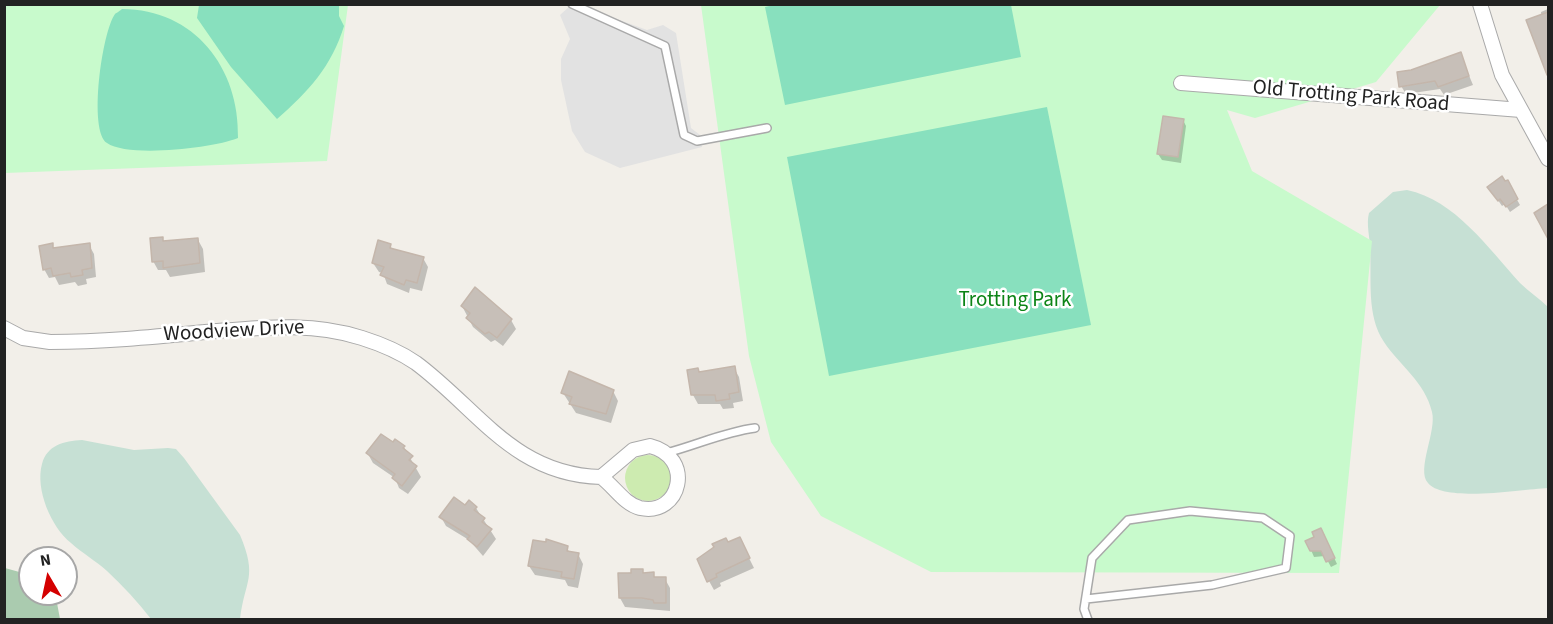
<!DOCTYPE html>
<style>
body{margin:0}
#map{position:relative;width:1553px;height:624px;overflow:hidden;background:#f2efe9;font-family:"Source Sans 3",sans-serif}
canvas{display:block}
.frame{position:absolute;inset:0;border:6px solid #222;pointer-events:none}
.north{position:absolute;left:18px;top:546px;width:60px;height:60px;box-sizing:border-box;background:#fff;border:2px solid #a7a7a7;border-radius:50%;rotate:351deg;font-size:16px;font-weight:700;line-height:24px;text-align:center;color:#222}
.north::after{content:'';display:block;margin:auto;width:21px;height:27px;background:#d40000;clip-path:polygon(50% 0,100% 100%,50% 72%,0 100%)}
</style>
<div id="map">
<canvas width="1553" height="624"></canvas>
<div class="frame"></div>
<div class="north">N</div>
</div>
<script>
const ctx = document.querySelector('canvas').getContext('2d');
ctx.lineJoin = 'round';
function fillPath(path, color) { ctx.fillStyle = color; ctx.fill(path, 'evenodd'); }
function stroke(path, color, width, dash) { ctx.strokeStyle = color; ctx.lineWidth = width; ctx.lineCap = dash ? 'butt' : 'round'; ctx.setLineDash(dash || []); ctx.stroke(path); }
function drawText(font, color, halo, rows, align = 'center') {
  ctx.font = font + ' "Source Sans 3",sans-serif'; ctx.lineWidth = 5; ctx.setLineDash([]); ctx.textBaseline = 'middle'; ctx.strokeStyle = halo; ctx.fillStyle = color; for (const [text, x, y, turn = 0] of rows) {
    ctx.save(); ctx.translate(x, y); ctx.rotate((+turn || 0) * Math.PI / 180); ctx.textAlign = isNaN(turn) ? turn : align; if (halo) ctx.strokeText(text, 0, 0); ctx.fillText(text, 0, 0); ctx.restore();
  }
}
const grass = new Path2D(`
 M625 478a23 23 0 1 1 46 0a23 23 0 1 1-46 0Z`);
const wetland = new Path2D(`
 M1407,190C1455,200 1488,248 1520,283C1529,292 1539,298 1548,307V488C1524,489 1444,503 1428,483C1416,470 1437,431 1432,412C1425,382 1400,366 1384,342C1366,315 1372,279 1370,249C1370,237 1366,224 1369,213L1393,192Z
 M82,440L134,450L168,448L176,449L184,458L240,535C258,578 245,579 240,619H151C138,602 123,586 107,571C96,561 82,553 71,543C51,527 35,489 42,464C47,445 64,441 82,440Z`);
const cemetery = new Path2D(`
 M5,568L30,575V594H50L57,603L60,619H5Z`);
const park = new Path2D(`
 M4,5H348L327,161L5,173Z
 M701,5H1440L1376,82L1255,118L1227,110L1252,171L1372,241L1339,573L931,572L821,516L771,442L749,356Z`);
const pitch = new Path2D(`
 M778,4L1011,5L1021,57L785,105L765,7Z
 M199,5H339V16L344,26C332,66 308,92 277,119L231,67L197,18Z
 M122,9C194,9 240,68 238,138C214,148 128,158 107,143C88,131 102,32 115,14C115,14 121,10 122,9Z
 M1047,107L1091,325L829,376L787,157Z`);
const parking = new Path2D(`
 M571,5H578L647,30L663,25L676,33L691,128L700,135L702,147L620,168L585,152L572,131L561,80V59L570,39L560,15Z`);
const shadow = new Path2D(`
 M1548,9V71L1545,66L1541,12Z
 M1460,54L1473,85L1444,95L1440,89L1406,94L1401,86L1412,72Z
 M1183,120L1186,126L1181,163L1162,160L1158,154Z
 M1507,182L1520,205L1510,212L1505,204L1502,206L1493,193Z
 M162,238L164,242L198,240L203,249L205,272L170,277L166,270H158L153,261Z
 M52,245L54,249L89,245L94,254L96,277L86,279L87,284L78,286L75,282L59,285L55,277L49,278L44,269Z
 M390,245L393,251L423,258L428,267L422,291L410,288L409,293L387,284L383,273L379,272L373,263Z
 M462,306L511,320L516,329L503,346L495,340L491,342L473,327Z
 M734,368L739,377L743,401L733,403L734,408L723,409L720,404H698L693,395L698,369L700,373Z
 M613,391L618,401L611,423L576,413L563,393Z
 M393,444L404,447L421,477L408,494L399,488L395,478L373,463L368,454Z
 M465,507L476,508L496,539L483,556L469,540L446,526L441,517Z
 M1324,536L1337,564L1331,567L1325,556L1314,557L1311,550Z
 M728,544L744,548L754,568L720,583L721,586L714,590L709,581Z
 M567,548L570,553L578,554L583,564L578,588L568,586L565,580L535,575L529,566Z
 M642,571L644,574H653L656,579H665L670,588V611L625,607L620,598V574Z`);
const building = new Path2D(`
 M1548,12V74L1547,75L1526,20Z
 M1461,52L1469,76L1438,87L1435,81L1399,87L1397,72L1411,70Z
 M1163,116L1184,119L1178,157L1157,154Z
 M1502,176L1505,181L1508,180L1518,199L1506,207L1500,199L1498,201L1487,187Z
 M1548,204V239L1534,213Z
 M163,237V241L198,238L200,263L163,268V261L152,262L150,238Z
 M378,240L391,244L390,248L424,257L417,283L406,280L404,285L380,275L384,267L372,263Z
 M53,243V248L90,243L92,268L82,270L83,275L71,277L70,273L53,276L51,268L43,270L39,246Z
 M475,287L512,319L497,338L489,332L485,334L466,318L470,313L461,306Z
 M735,366L739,392L729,394L730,399L716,401L715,395H691L687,370L698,368L699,372Z
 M569,371L614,390L606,414L569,404L572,397L561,393Z
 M381,434L393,442L395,439L405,446L403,448L413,456L409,460L417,466L402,486L392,478L395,474L366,453Z
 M454,497L465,505L469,500L477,507L474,510L485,518L482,522L492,529L477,547L467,539L470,536L439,517Z
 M1321,528L1335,558L1326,562L1321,551H1310L1305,541L1314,537L1312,532Z
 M740,537L750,558L716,574L717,577L707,582L697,559L714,547L712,544L726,538L728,542Z
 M546,539L568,546L567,551L579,553L574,579L561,577L562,572L528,566L533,540L546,542Z
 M631,569H643V573L654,572V577H666V603H654L653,600L642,598H619L618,573H631Z`);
const lane = new Path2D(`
 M572,4L665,46L684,135L697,141L767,128
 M666,453C697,445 724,432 755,428
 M1086,599L1212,585L1286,568L1290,536L1263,518L1190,511L1128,520L1092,558L1084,609L1088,620`);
const street = new Path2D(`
 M1480,4L1502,75L1548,159
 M1181,83L1521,110
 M4,328L23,338L50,342C102,342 153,337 205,332C258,328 311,321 362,338C381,344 400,352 416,363C478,409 514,475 601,477
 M650,446C695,457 681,517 640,508C624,504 614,486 601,477L633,450Z`);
const streetNames = [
 ["Old Trotting Park Road",1351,97,5],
 ["Woodview Drive",234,332,-3]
];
const parkNames = [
 ["Trotting Park",1015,301]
];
fillPath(grass, '#cdebb0');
fillPath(wetland, '#c6e0d4');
fillPath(cemetery, '#aacbaf');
fillPath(park, '#c8facc');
fillPath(pitch, '#88e0be');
fillPath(parking, '#e2e2e2');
fillPath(shadow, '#0003');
fillPath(building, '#c7bfb8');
stroke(building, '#c4b6ab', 1.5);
stroke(lane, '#a9a9a9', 10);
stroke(street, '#a9a9a9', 16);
stroke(lane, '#fff', 7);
stroke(street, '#fff', 14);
drawText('21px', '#222', '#fff', streetNames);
drawText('21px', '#0c8416', '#fff', parkNames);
</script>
